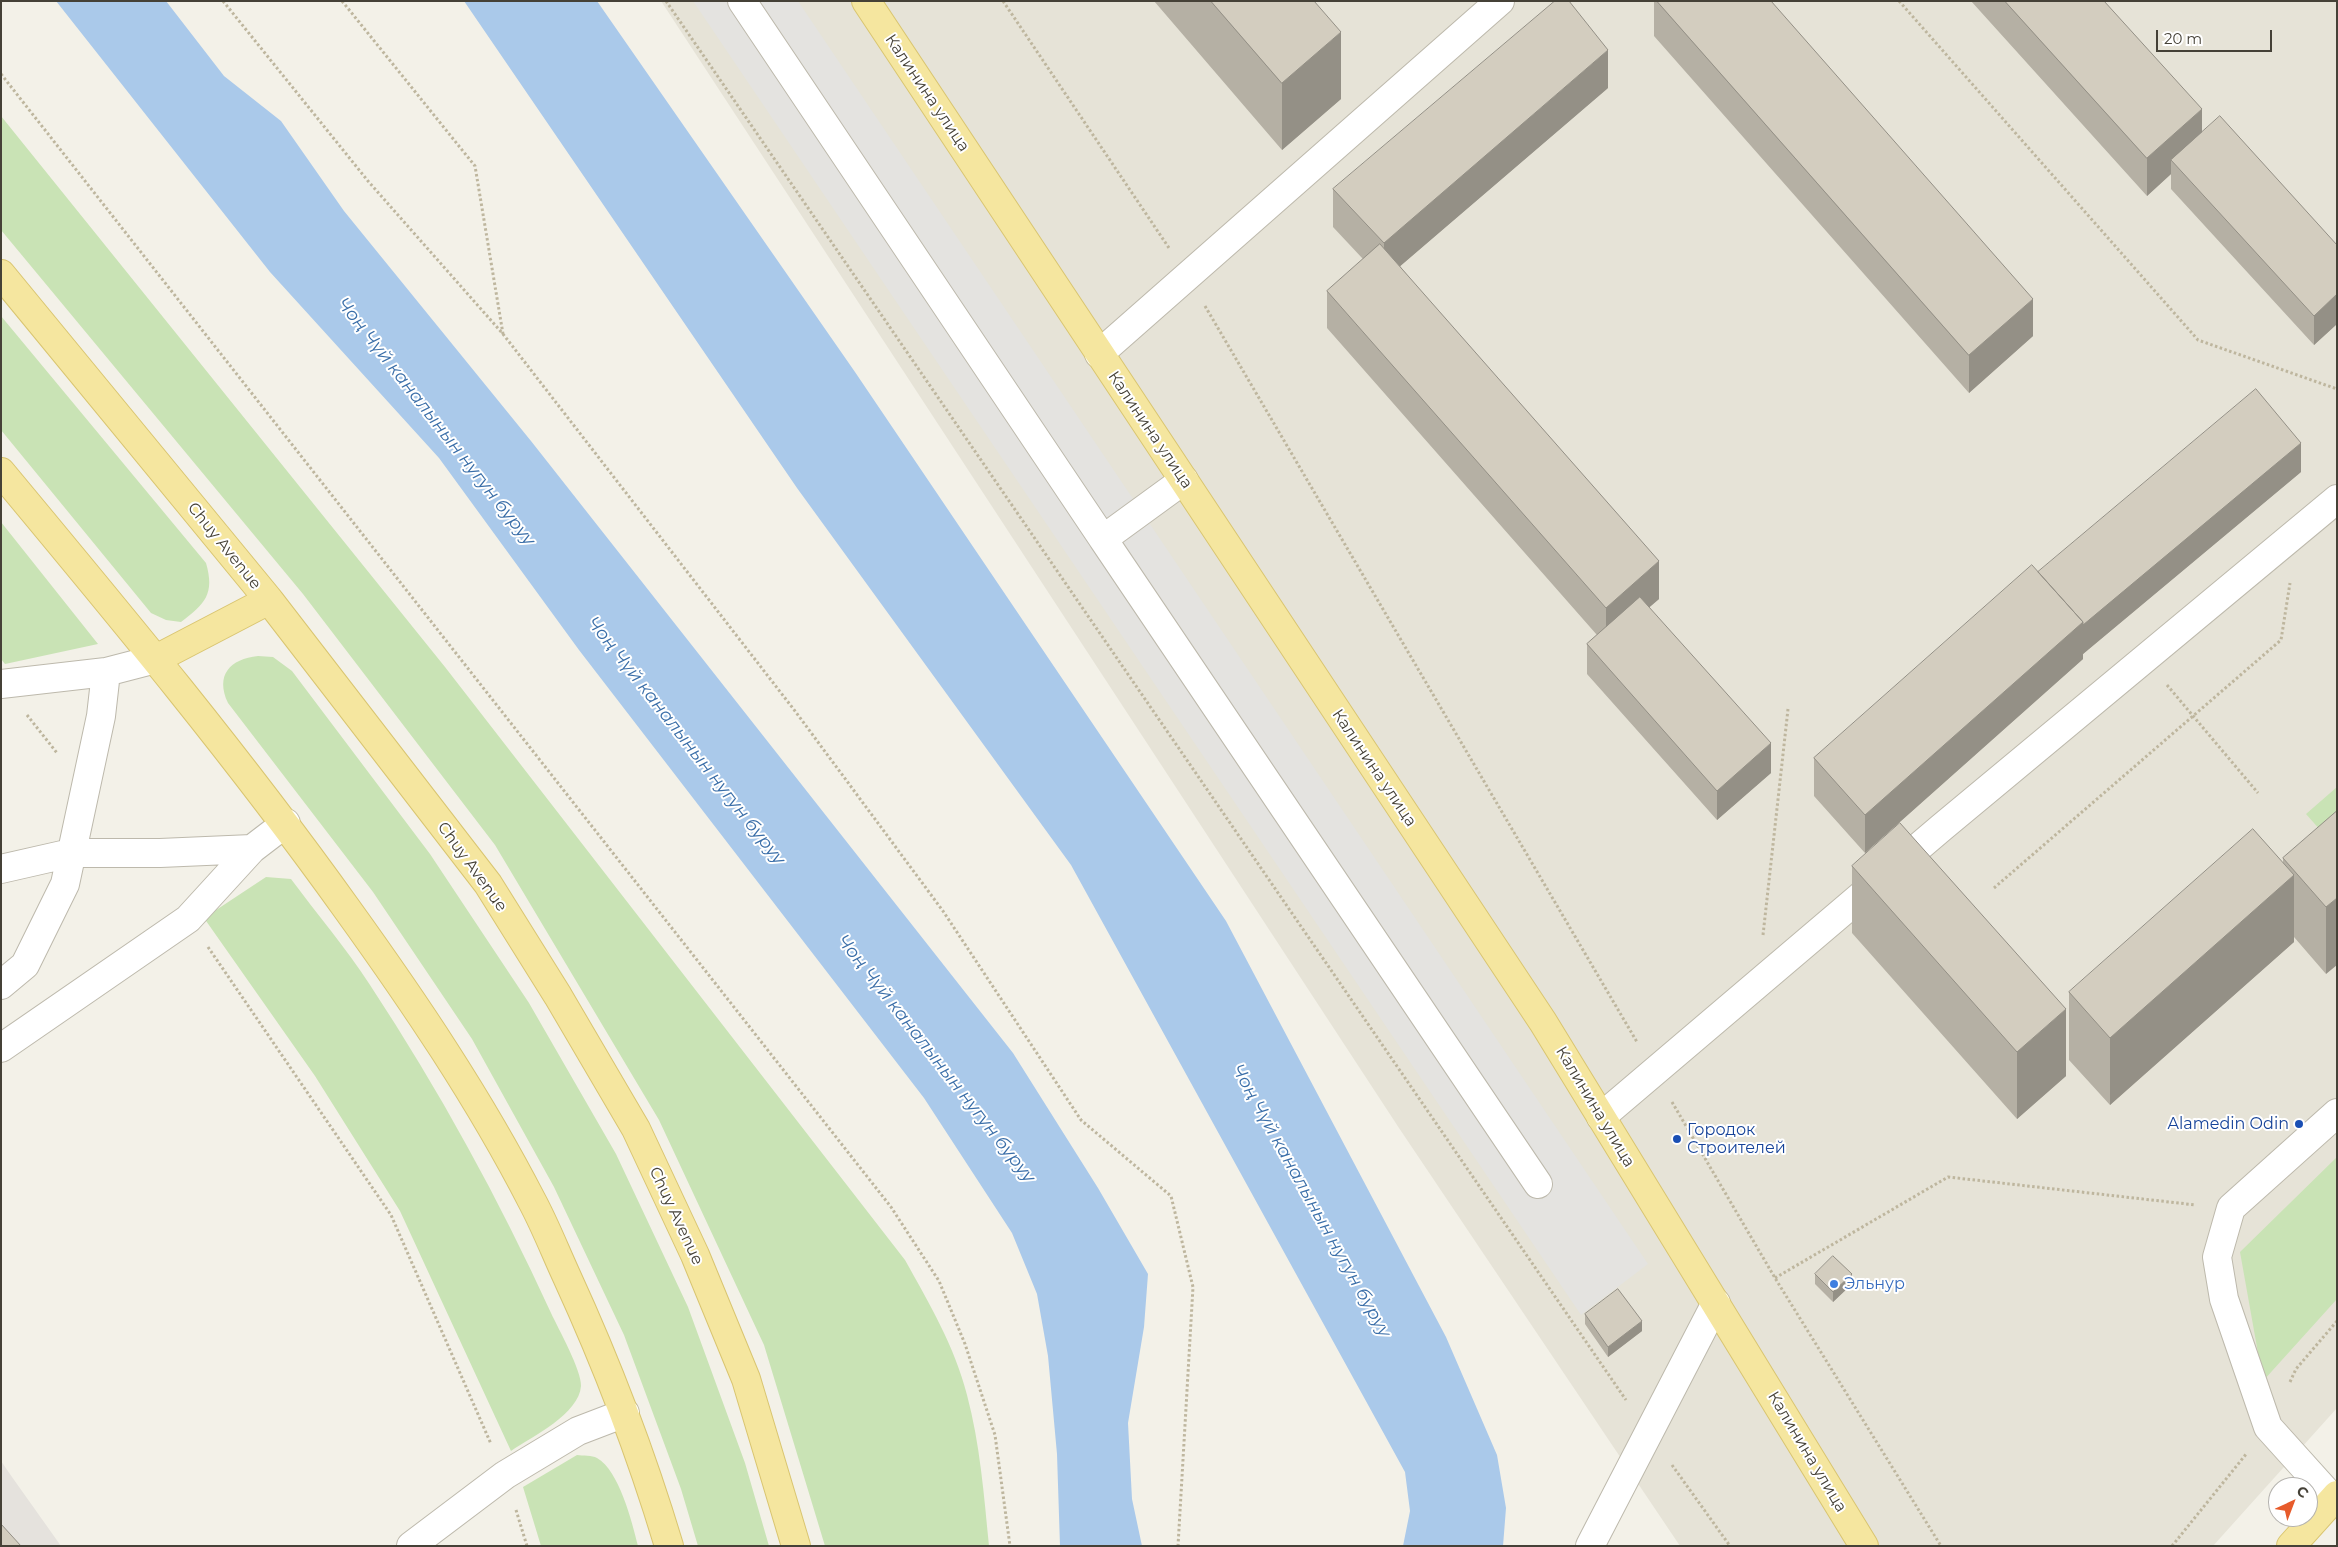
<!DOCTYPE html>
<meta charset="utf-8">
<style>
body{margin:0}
#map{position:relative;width:2338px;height:1547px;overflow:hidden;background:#f3f1e8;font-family:Montserrat,sans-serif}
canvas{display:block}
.frame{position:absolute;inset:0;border:2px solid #454137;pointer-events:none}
.north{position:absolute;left:2268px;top:1477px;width:50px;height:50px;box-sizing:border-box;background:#fff;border:1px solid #b5b3af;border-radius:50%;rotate:43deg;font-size:14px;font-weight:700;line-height:20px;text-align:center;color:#454137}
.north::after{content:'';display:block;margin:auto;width:18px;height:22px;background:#e75b2b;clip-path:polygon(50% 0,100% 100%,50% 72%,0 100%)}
.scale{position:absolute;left:2156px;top:30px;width:116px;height:22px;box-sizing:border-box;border:2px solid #454137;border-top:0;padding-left:6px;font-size:15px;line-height:18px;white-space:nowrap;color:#454137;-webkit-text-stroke:4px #fff;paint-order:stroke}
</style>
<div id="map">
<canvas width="2338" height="1547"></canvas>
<div class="frame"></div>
<div class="north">С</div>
<div class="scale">20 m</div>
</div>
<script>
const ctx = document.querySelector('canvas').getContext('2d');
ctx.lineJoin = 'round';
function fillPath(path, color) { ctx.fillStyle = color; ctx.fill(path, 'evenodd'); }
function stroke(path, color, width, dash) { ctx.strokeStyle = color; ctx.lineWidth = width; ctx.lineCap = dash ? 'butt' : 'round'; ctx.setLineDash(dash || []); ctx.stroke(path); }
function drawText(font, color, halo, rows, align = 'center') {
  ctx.font = font + ' Montserrat,sans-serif'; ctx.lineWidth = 4; ctx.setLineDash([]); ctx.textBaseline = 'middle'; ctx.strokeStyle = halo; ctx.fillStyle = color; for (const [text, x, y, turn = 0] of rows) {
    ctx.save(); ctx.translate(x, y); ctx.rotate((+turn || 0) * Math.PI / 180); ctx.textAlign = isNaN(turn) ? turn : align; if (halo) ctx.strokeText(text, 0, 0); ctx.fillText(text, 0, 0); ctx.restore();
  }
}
const residential = new Path2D(`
 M661,1H2337V1408L2213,1546H1680L1399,1128Z`);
const industrial = new Path2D(`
 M1,1461L12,1477L61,1546H1Z`);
const green = new Path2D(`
 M1,116L445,667L905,1260C929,1303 955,1347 967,1395C980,1444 984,1495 989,1546H825L764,1345L659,1120L495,845L303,594L1,230Z
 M1,316L206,563C215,594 205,604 181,622L166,620L151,613L1,430Z
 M1,522L98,644L5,664L1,659Z
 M258,656L273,657L292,671L430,854L529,1003L616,1154L688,1307L745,1463L769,1546H698L681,1489L624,1335L554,1187L472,1039L373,892L228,703C215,675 230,659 258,656Z
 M2337,787V849L2306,814Z
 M266,877L291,879C317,914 346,948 370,985C439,1090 499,1199 551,1313C558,1328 582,1371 581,1386C579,1414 533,1436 511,1451L400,1211L315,1076L204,918Z
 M2337,1157V1299L2263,1381L2240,1252Z
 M577,1455C583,1456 592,1455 597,1458C619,1470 632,1522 638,1546H541L523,1487Z`);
const parking = new Path2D(`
 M693,1H798L1648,1264L1581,1315Z`);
const water = new Path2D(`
 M56,1H166L224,76L281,121L344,211L531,441L1013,1053L1098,1188L1148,1274L1144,1327L1128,1423L1132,1499L1142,1546H1060L1057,1454L1048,1356L1037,1294L1012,1233L924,1098L579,650L439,458L270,272Z
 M464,1H597L855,372L1226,921L1446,1337L1497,1455L1506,1508L1503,1546H1403L1410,1511L1405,1472L1071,865L797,488Z`);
const path = new Path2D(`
 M223,1L368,181L503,334L795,711L943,911L1081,1120L1171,1196L1193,1287L1178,1546
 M342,1L475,166L503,334
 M666,1L1626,1400
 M1003,1L1169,248
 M1899,1L2198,340L2337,389
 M1,74L891,1207L939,1281L965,1344L995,1435L1010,1546
 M1205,306L1637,1042
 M2167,685L2258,793
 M27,715L57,753
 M1994,888L2281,640L2290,583
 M1763,935L1788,709
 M208,947L391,1215L491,1444
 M1672,1102L1775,1278L1941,1546
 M1775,1278L1948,1177L2196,1205
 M2290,1382L2296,1369L2337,1321
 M1672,1465L1730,1546
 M516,1510L527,1546
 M2172,1546L2247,1453`);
const minor = new Path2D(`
 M742,1L1103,539
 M1099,354L1500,1
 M1184,480L1103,539L1538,1184
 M1,684L106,672
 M1,869L71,853H160L252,849L286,823
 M1,985L25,965L65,884L101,716L106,672L156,659
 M1,1048L188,919L252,849
 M1601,1117L1941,828L2337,499
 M2333,1499L2268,1427L2224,1299L2217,1257L2231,1208L2337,1113
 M411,1546L505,1475L578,1431L625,1413
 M1590,1546L1716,1303`);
const major = new Path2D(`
 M866,1L1543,1022L1864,1546
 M1,274L269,600L488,884L558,996L636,1129L695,1255L746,1379L796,1546
 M1,472C120,615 239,758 347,909C414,1002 479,1098 532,1201C545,1225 555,1251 567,1277C607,1364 641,1453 669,1546
 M156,659L269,600
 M2291,1546L2337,1495`);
const wall = new Path2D(`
 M1154,1H1314L1341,99L1282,150Z
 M1654,1H1771L2033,336L1969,393L1654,36Z
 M1971,1H2104L2202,132L2337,245V324L2314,345L2171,189V174L2147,196Z
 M1608,88L1400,266L1659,599L1649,607L1771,773L1717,820L1587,674V644L1597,635L1327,328V291L1363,259L1333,227V189Z
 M2301,472L2083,654V659L1865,853L1814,796V758L2038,572Z
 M2337,811L2326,974L2294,937V942L2110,1105L2069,1060V992L2283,863V858Z
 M1852,866L2066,1076L2017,1119L1852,933Z
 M1815,1274L1852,1284L1833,1302L1815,1284Z
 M1585,1314L1642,1331L1608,1357L1585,1324Z`);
const shadedWall = new Path2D(`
 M1341,32V99L1282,150V83Z
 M1608,50V88L1384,280V243Z
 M2202,109V147L2171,160V174L2147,196V158Z
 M2337,294V324L2314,345V316Z
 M2033,299V336L1969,393V355Z
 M2301,443V472L2083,654V659L1865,853V815L2083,622Z
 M1659,561V599L1606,645V608Z
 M1771,743V773L1717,820V791Z
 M2294,875V942L2110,1105V1038Z
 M2337,898V965L2326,974V907Z
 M2066,1009V1076L2017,1119V1052Z
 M1852,1274V1284L1833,1302V1292Z
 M1642,1321V1331L1608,1357V1347Z`);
const building = new Path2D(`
 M1211,1H1314L1341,32L1282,83Z
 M1555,1H1569L1608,50L1384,243L1333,189Z
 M1657,1H1771L2033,299L1969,355Z
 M2005,1H2104L2202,109L2147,158Z
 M2220,116L2337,245V294L2314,316L2171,160Z
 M1380,244L1659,561L1606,608L1327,291Z
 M2256,389L2301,443L2083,625V622L2038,572Z
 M2032,565L2083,622L1865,815L1814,758Z
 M1640,597L1771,743L1717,791L1587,644Z
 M2337,811V898L2326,907L2283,858Z
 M1900,823L2066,1009L2017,1052L1852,866Z
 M2253,829L2294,875L2110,1038L2069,992Z
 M1833,1256L1852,1274L1833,1292L1815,1274Z
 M1618,1289L1642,1321L1608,1347L1585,1314Z
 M1,1524L21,1546H1Z`);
const markers = [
 [2299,1124,5,"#1a4fb4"],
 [1677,1139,5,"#1a4fb4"],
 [1834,1284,5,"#3f7fe0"]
];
const streetNames = [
 ["Калинина улица",927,93,56],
 ["Калинина улица",1150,430,56],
 ["Chuy Avenue",224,546,51],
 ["Калинина улица",1374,768,56],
 ["Chuy Avenue",472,867,54],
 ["Калинина улица",1595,1107,59],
 ["Chuy Avenue",676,1216,65],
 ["Калинина улица",1807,1452,59]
];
const transitNames = [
 ["Alamedin Odin",2289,1124],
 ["Городок",1687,1130,"left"],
 ["Строителей",1687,1148,"left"]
];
const shopNames = [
 ["Эльнур",1844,1284]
];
const waterNames = [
 ["Чоң Чүй каналынын нугун буруу",436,422,52],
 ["Чоң Чүй каналынын нугун буруу",686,741,52],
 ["Чоң Чүй каналынын нугун буруу",936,1059,52],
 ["Чоң Чүй каналынын нугун буруу",1311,1201,61]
];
fillPath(residential, '#e6e3d7');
fillPath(industrial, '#e5e2dd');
fillPath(green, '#c9e3b5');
fillPath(parking, '#e4e3e0');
fillPath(water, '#aac9ea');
stroke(minor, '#bdb9ac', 30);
stroke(major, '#d9c570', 30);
stroke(path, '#beb69e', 3, [2.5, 2.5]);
stroke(minor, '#fff', 28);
stroke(major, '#f5e69f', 28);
fillPath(wall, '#b5b0a4');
fillPath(shadedWall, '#949086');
fillPath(building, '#d3cdbf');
stroke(building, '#949086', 1);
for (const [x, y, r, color] of markers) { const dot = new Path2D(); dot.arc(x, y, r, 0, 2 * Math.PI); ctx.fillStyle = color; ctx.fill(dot); stroke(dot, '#fff', 2); }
drawText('16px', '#454137', '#fff', streetNames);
drawText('16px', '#164399', '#fff', transitNames, 'right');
drawText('16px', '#366cbe', '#fff', shopNames, 'left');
drawText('italic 18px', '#3a6ea8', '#fff', waterNames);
</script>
